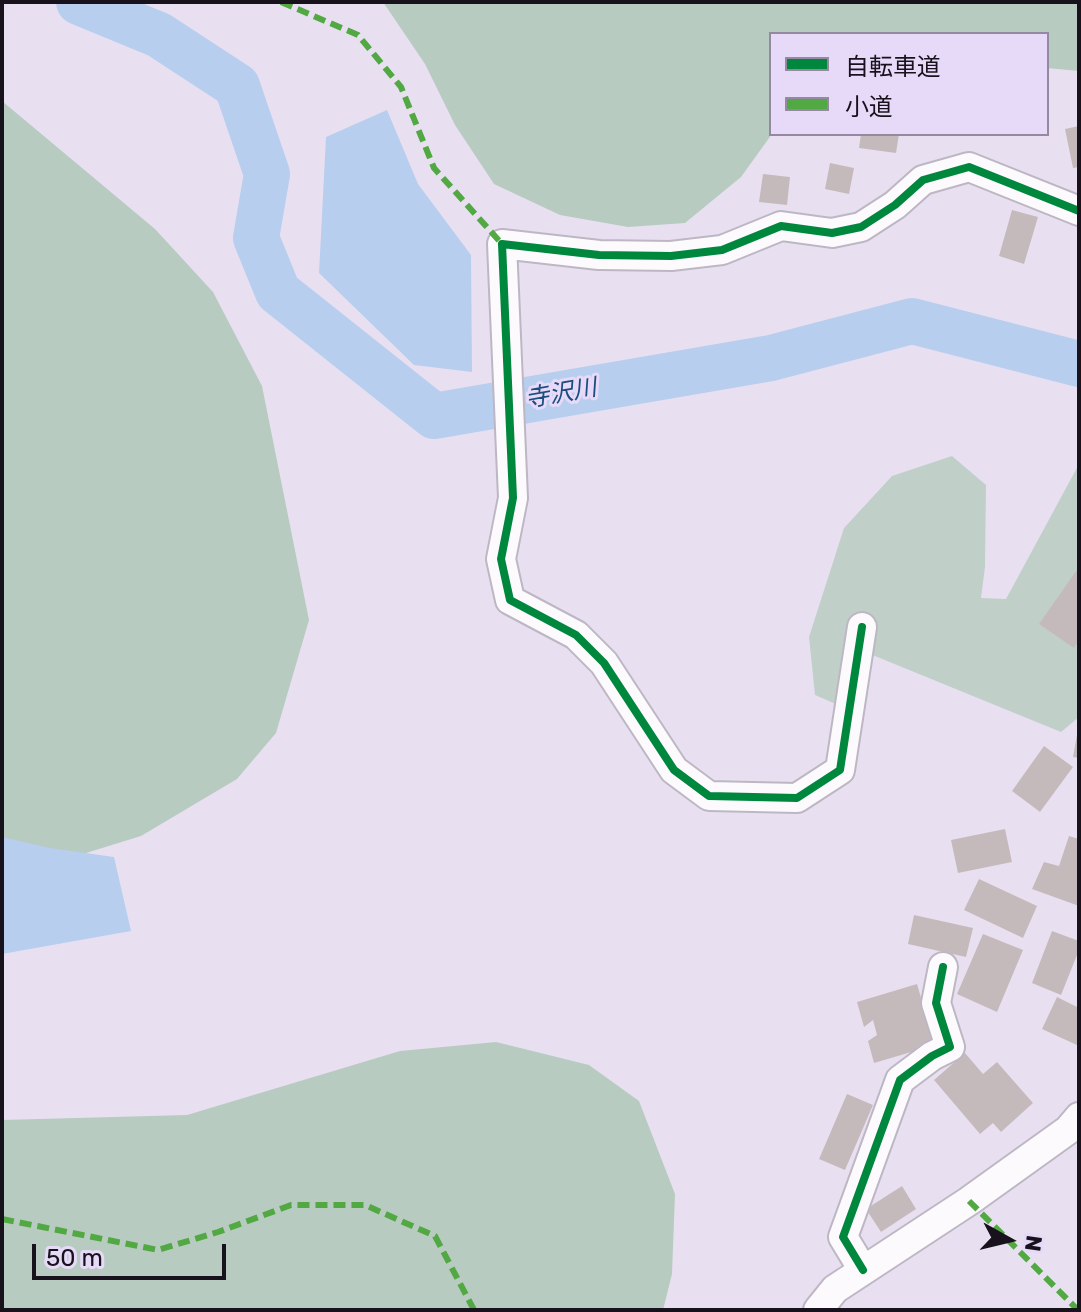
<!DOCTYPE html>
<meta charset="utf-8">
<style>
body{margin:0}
#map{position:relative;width:1081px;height:1312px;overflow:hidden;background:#e8e0f1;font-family:Rubik,"Noto Sans JP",sans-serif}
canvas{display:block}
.frame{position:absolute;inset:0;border:4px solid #17121c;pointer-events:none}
.legend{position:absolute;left:769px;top:32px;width:280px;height:104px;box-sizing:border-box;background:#e7d9f8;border:2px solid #9489a0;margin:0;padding:10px 14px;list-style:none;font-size:24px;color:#17121c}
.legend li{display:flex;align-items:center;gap:16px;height:40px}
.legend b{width:40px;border:2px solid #9489a0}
.north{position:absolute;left:969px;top:1200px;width:80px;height:80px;-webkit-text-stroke:6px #e7d9f8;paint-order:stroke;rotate:98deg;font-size:22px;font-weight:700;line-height:32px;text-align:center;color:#17121c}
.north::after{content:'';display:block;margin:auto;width:28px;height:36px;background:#17121c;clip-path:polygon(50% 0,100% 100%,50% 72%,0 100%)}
.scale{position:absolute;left:32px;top:1244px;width:194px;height:36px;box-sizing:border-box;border:4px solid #17121c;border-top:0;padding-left:10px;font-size:24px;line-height:28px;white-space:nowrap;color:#17121c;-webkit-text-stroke:6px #e7d9f8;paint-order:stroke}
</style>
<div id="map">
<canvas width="1081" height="1312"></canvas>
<div class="frame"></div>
<ul class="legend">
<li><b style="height:10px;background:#00873e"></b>自転車道</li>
<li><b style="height:10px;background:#52a843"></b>小道</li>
</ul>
<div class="north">N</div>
<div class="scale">50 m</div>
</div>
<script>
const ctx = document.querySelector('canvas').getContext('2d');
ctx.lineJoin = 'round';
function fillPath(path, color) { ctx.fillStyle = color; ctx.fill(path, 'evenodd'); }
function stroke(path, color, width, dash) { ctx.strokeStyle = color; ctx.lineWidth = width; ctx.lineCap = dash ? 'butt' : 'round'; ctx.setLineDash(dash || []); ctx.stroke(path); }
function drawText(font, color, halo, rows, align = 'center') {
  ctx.font = font + ' Rubik,"Noto Sans JP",sans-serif'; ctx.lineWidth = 6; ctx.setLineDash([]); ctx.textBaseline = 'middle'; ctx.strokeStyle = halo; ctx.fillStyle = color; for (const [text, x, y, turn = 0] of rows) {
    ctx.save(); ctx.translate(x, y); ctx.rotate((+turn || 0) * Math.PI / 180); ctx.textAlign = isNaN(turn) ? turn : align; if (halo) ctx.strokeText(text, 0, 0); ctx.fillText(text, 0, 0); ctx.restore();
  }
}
const green = new Path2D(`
 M952,456L986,485L985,567L981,598L1006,599L1079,464V717L1061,732L870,654L861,715L815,695L809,637L844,528L892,476Z`);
const forest = new Path2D(`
 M383,2H1079V71L1047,68V34H771L772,134L741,177L685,223L628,227L560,215L494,184L455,125L425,64Z
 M2,101L155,229L213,292L262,386L309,620L276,733L237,779L141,836L2,879Z
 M496,1042L589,1065L639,1101L675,1194L672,1274L663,1310H2V1120L187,1115L400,1051Z`);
const water = new Path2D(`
 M387,110L418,184L471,255L472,372L414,365L319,273L326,137Z
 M2,837L50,848L114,857L131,931L2,954Z`);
const river = new Path2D(`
 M79,2L159,35L237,86L267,174L256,238L278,292L434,416L771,358L912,321L1079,364`);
const building = new Path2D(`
 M1079,126V167L1073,168L1065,129Z
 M861,134H899L896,153L859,148Z
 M830,163L854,168L849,194L825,189Z
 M763,174L790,177L787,205L759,202Z
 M1012,210L1038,217L1024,264L999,256Z
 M1079,567V640L1074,648L1039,624Z
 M1077,735H1079V758L1073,757Z
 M1044,746L1073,767L1040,812L1012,791Z
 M1005,829L1012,862L958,873L951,840Z
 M1069,836L1079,839V906L1032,889L1044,862L1059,866Z
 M979,879L1037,906L1023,938L964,910Z
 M914,915L973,928L966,957L908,944Z
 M1052,931L1079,941V950L1061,995L1032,983Z
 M983,934L1023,950L997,1012L957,994Z
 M917,984L935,1045L874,1063L868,1041L877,1035L873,1020L864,1027L857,1002Z
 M1057,997L1079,1008V1046L1042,1029Z
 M965,1053L983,1074L997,1062L1033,1103L1001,1132L993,1123L980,1134L934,1080Z
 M847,1094L873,1105L845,1170L819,1159Z
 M902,1186L916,1209L881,1232L866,1209Z`);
const minor = new Path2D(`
 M862,627L840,770L797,798L709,796L674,770L604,663L576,635L510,600L501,559L513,498L502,244L599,255L671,256L722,250L781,226L832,233L861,227L895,205L923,180L969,167L1079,211
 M863,1270L843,1237L900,1080L932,1056L950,1047L936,1003L943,967
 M818,1310L835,1289L969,1201L1068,1130L1079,1117`);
const quiet = new Path2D(`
 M281,2L358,35L401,87L434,168L502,244
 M969,1201L1078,1310
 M2,1219L158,1250L218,1232L291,1205H365L435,1236L474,1310`);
const cycleway = new Path2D(`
 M862,627L840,770L797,798L709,796L674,770L604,663L576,635L510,600L501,559L513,498L502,244L599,255L671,256L722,250L781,226L832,233L861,227L895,205L923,180L969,167L1079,211
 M863,1270L843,1237L900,1080L932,1056L950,1047L936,1003L943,967`);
const waterNames = [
 ["寺沢川",561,394,-10]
];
fillPath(green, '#c0d0c8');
fillPath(forest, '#b8cbc0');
fillPath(water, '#b8ceee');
stroke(river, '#b8ceee', 46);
fillPath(building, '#c5babb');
stroke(minor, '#bdb7c4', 32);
stroke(minor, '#fcfafd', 28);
stroke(quiet, '#52a843', 6, [12, 6]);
stroke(cycleway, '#00873e', 8);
drawText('italic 24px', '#1b4e7d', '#e7d9f8', waterNames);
</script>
